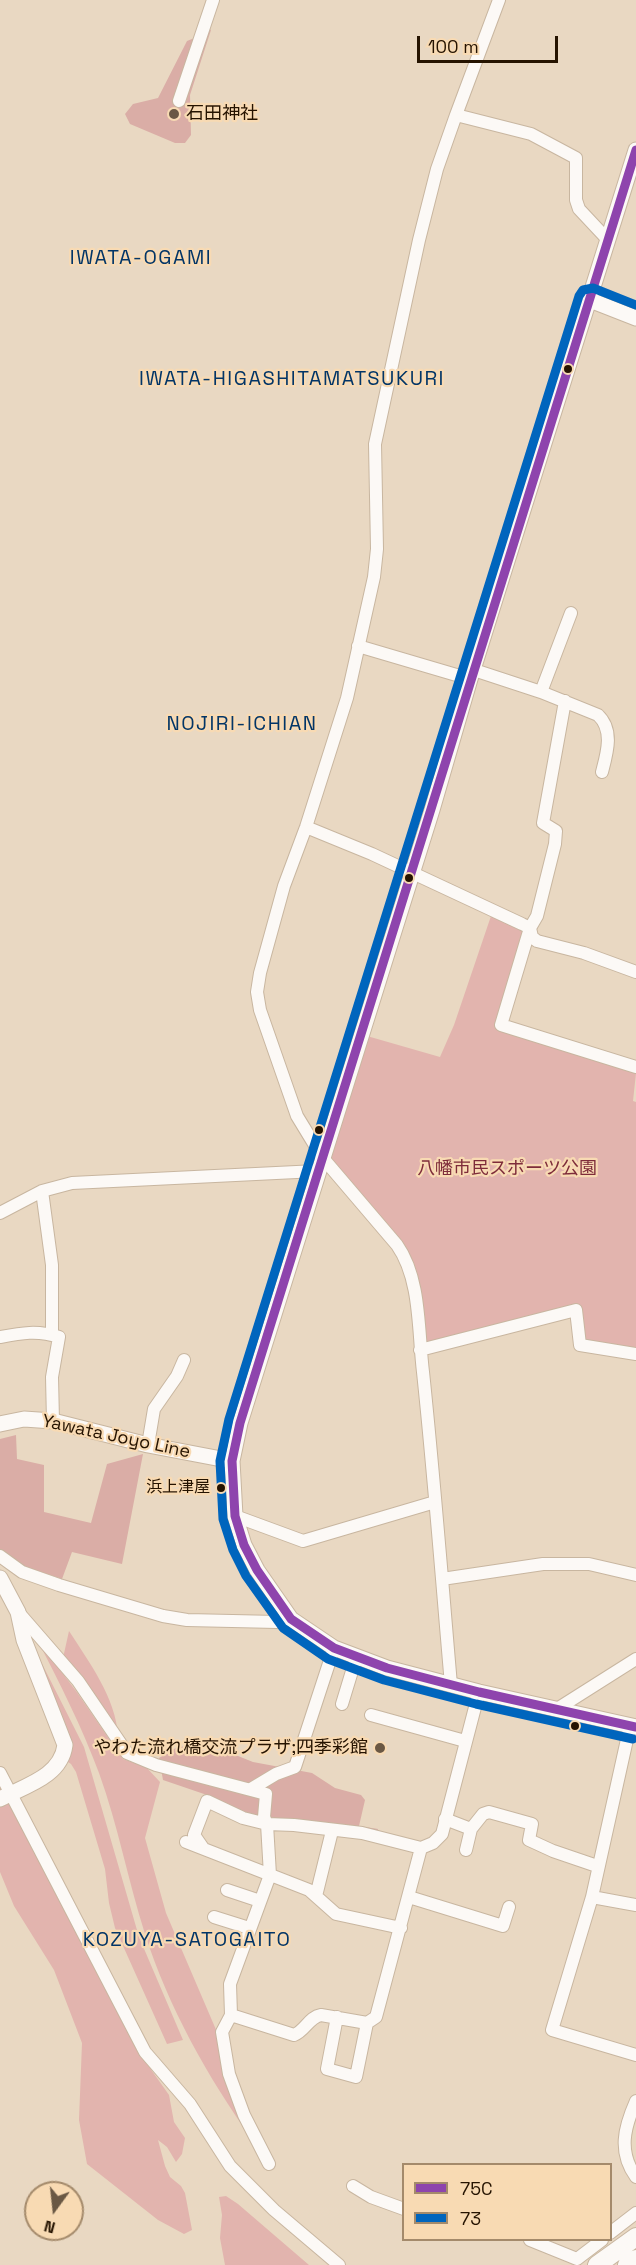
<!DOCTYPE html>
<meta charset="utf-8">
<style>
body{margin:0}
#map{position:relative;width:636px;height:2265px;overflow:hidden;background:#e9d8c2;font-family:"Space Grotesk",sans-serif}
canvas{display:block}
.legend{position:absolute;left:402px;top:2163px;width:210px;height:78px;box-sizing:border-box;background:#f8dab3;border:2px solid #a48a6b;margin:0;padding:8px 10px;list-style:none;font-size:18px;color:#251300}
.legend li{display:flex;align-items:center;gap:12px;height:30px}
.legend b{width:30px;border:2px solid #a48a6b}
.north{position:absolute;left:24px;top:2181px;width:60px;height:60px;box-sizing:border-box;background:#f8dab3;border:2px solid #a48a6b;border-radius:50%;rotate:195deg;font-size:16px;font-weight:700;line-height:24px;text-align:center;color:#251300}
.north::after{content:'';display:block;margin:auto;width:21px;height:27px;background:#6a5844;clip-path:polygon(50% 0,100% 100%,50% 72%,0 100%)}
.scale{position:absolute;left:417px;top:36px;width:141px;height:27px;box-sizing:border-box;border:3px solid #251300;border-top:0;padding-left:8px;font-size:18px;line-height:21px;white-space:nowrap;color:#251300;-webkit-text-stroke:4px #f8dab3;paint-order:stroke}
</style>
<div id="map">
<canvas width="636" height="2265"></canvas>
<ul class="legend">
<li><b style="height:8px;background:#8e44ad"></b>75C</li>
<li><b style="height:8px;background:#0065bd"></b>73</li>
</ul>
<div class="north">N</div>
<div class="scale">100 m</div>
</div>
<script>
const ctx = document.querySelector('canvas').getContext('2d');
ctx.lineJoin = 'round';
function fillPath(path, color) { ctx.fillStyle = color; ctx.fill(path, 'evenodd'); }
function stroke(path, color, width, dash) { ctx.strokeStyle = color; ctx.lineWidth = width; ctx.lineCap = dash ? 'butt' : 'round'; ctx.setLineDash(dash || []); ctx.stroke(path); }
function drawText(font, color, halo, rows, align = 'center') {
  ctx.font = font + ' "Space Grotesk","Noto Sans JP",sans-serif'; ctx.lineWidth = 4.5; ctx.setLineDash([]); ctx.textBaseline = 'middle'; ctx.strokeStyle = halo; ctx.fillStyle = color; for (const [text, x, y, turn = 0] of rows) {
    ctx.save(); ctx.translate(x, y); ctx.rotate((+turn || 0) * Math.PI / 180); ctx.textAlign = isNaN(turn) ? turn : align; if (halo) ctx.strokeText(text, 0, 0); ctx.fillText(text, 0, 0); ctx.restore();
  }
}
const green = new Path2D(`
 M491,916L526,930L495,1026L636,1073L633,1101L636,1102V1350L586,1341L579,1306L425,1343L418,1279L410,1256L328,1157L367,1036L440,1057L454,1025Z
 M25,1630L84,1747L139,1937L183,2040L167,2044L115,1928L109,1903L105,1869L76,1772L71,1764L65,1760Z
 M69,1631C89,1662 116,1698 118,1736L63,1658Z
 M38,1641L76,1691L123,1759L146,1767L160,1782L145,1838L166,1913L217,2032L252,2139C208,2078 168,2006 145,1934C128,1881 118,1825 99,1773C82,1727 60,1684 38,1641Z
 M0,1787L140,2054L169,2095L174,2122L185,2138L182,2154L176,2162L167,2147L158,2140L165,2166L170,2177L181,2186L185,2193L192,2230L184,2234L158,2220L87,2164L79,2120L82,2043L54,1970L14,1906L0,1872Z
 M226,2196L238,2204L309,2265H225L220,2238L222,2215L219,2197Z`);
const forest = new Path2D(`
 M207,28L211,30L190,95L191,135L185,143H175L130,124L125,114L133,104L158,98L187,41L197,37Z
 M16,1435L17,1459L44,1465V1512L91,1523L107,1464L143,1454L122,1564L72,1552L62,1579L26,1567L0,1549V1439Z
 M179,1746L238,1756L253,1762L312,1773L335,1788L361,1795L365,1800L359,1826L378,1829L377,1833L247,1814L207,1795L163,1780L159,1758Z`);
const minor = new Path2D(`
 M499,0L456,115L531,134L576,158V200L579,209L608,240
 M179,101L213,0
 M358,646L470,679
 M474,670L541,692L571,613
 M541,692L598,715C614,730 607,753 602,772
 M565,701L543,823L556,831L555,844L537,916L530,928L501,1025L636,1067
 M306,827L372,854L522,924L530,928L532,937L537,941L584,953L636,972
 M42,1191L52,1265V1335
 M0,1213L42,1191L72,1183L317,1171
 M0,1337C21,1333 38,1330 59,1337L52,1377L53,1421
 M420,1350L576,1310L580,1345L636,1354
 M148,1445L154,1409L177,1376L184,1360
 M235,1516L303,1541L435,1502
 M0,1556L22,1572L59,1585L163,1616L187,1620L277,1622L291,1619
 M442,1579L543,1564H589L636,1575
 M19,1613L78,1681L127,1753L156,1765L266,1794L264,1817L267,1824L270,1875L230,1984L231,2015L222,2032L229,2074L244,2115L269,2164
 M451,1685C442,1581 434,1476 423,1372C418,1331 421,1279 397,1245L322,1157L297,1116L260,1010L257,992L260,973L284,886L306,827L347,698L374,577L377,549L375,444L419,240L437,169L456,115
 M342,1704L356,1658
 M557,1709L636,1659
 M371,1715L465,1741
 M630,1726L592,1897L552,2030L636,2055
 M0,1773L145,2052L190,2104L230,2166L274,2210L339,2265
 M251,1789L276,1774L295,1767L334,1648
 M445,1819L471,1829L483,1814L489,1812L532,1824L529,1840L553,1851L597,1866
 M186,1842L309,1890L336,1914L401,1928
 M203,1848L194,1835L207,1801L243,1818L267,1824L294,1825L362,1833L421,1848L433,1843L442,1834L479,1692
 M466,1850L471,1829
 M227,1890L260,1901
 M316,1896L332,1831
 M409,1897L503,1926L509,1907
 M592,1897L636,1905
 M214,1917L249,1928
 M231,2015L294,2035C305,2031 309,2017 321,2015L367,2023L376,2017L421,1848
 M337,2017L327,2069L356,2077L367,2023
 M636,2101C624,2128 618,2152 636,2177
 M353,2186L371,2197L404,2209
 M610,2233L636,2213
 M530,2240L577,2259L602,2240`);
const major = new Path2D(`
 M636,150L470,679L432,810L240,1423L232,1461L235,1516L244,1545L257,1570L291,1619L334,1648L387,1668L479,1692L636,1727
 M590,300L636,318
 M0,1424L24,1419L53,1421L148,1445L232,1461
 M0,1578L18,1612L24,1640L65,1745C61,1777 24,1786 0,1799`);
const highway = new Path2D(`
 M597,2265L636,2237
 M627,2265L636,2259`);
const bus1 = new Path2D(`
 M636,150L240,1423L232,1461L235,1516L244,1545L257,1570L291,1619L334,1648L387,1668L479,1692L636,1727`);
const bus2 = new Path2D(`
 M633,1739L476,1704L384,1680L328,1659L283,1628L246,1576L233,1550L223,1519L220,1461L229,1419L579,296L583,290L593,288L636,305`);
const markers = [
 [174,114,6,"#6a5844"],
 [568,369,5,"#251300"],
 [409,878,5,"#251300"],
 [319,1130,5,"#251300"],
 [221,1488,5,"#251300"],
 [575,1726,5,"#251300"],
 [380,1748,6,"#6a5844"]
];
const busNames = [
 ["浜上津屋",210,1488]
];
const poiNames = [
 ["石田神社",186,114],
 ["やわた流れ橋交流プラザ;四季彩館",368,1748,"right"]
];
const parkNames = [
 ["八幡市民スポーツ公園",507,1169]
];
const streetNames = [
 ["Yawata Joyo Line",116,1437,12]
];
const neighbourhoodNames = [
 ["IWATA-OGAMI",141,259],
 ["IWATA-HIGASHITAMATSUKURI",292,380],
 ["NOJIRI-ICHIAN",242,725],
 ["KOZUYA-SATOGAITO",187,1941]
];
fillPath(green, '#e2b4ae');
fillPath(forest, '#daada6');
stroke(minor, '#c8b6a0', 14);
stroke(major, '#c8b6a0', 17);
stroke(highway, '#c8b6a0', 20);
stroke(minor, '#fcf9f6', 12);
stroke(major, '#fcf9f6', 15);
stroke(highway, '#fcf9f6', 18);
stroke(bus1, '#8e44ad', 9);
stroke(bus2, '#0065bd', 9);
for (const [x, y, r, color] of markers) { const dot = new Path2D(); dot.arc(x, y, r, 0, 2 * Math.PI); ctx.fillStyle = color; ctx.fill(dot); stroke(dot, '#f8dab3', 2); }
drawText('16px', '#251300', '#f8dab3', busNames, 'right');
drawText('18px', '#251300', '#f8dab3', poiNames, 'left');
drawText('18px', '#7e2c3a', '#f8dab3', parkNames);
drawText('18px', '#251300', '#f8dab3', streetNames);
ctx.letterSpacing = '1.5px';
drawText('20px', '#023567', '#f8dab3', neighbourhoodNames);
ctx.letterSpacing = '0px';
</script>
